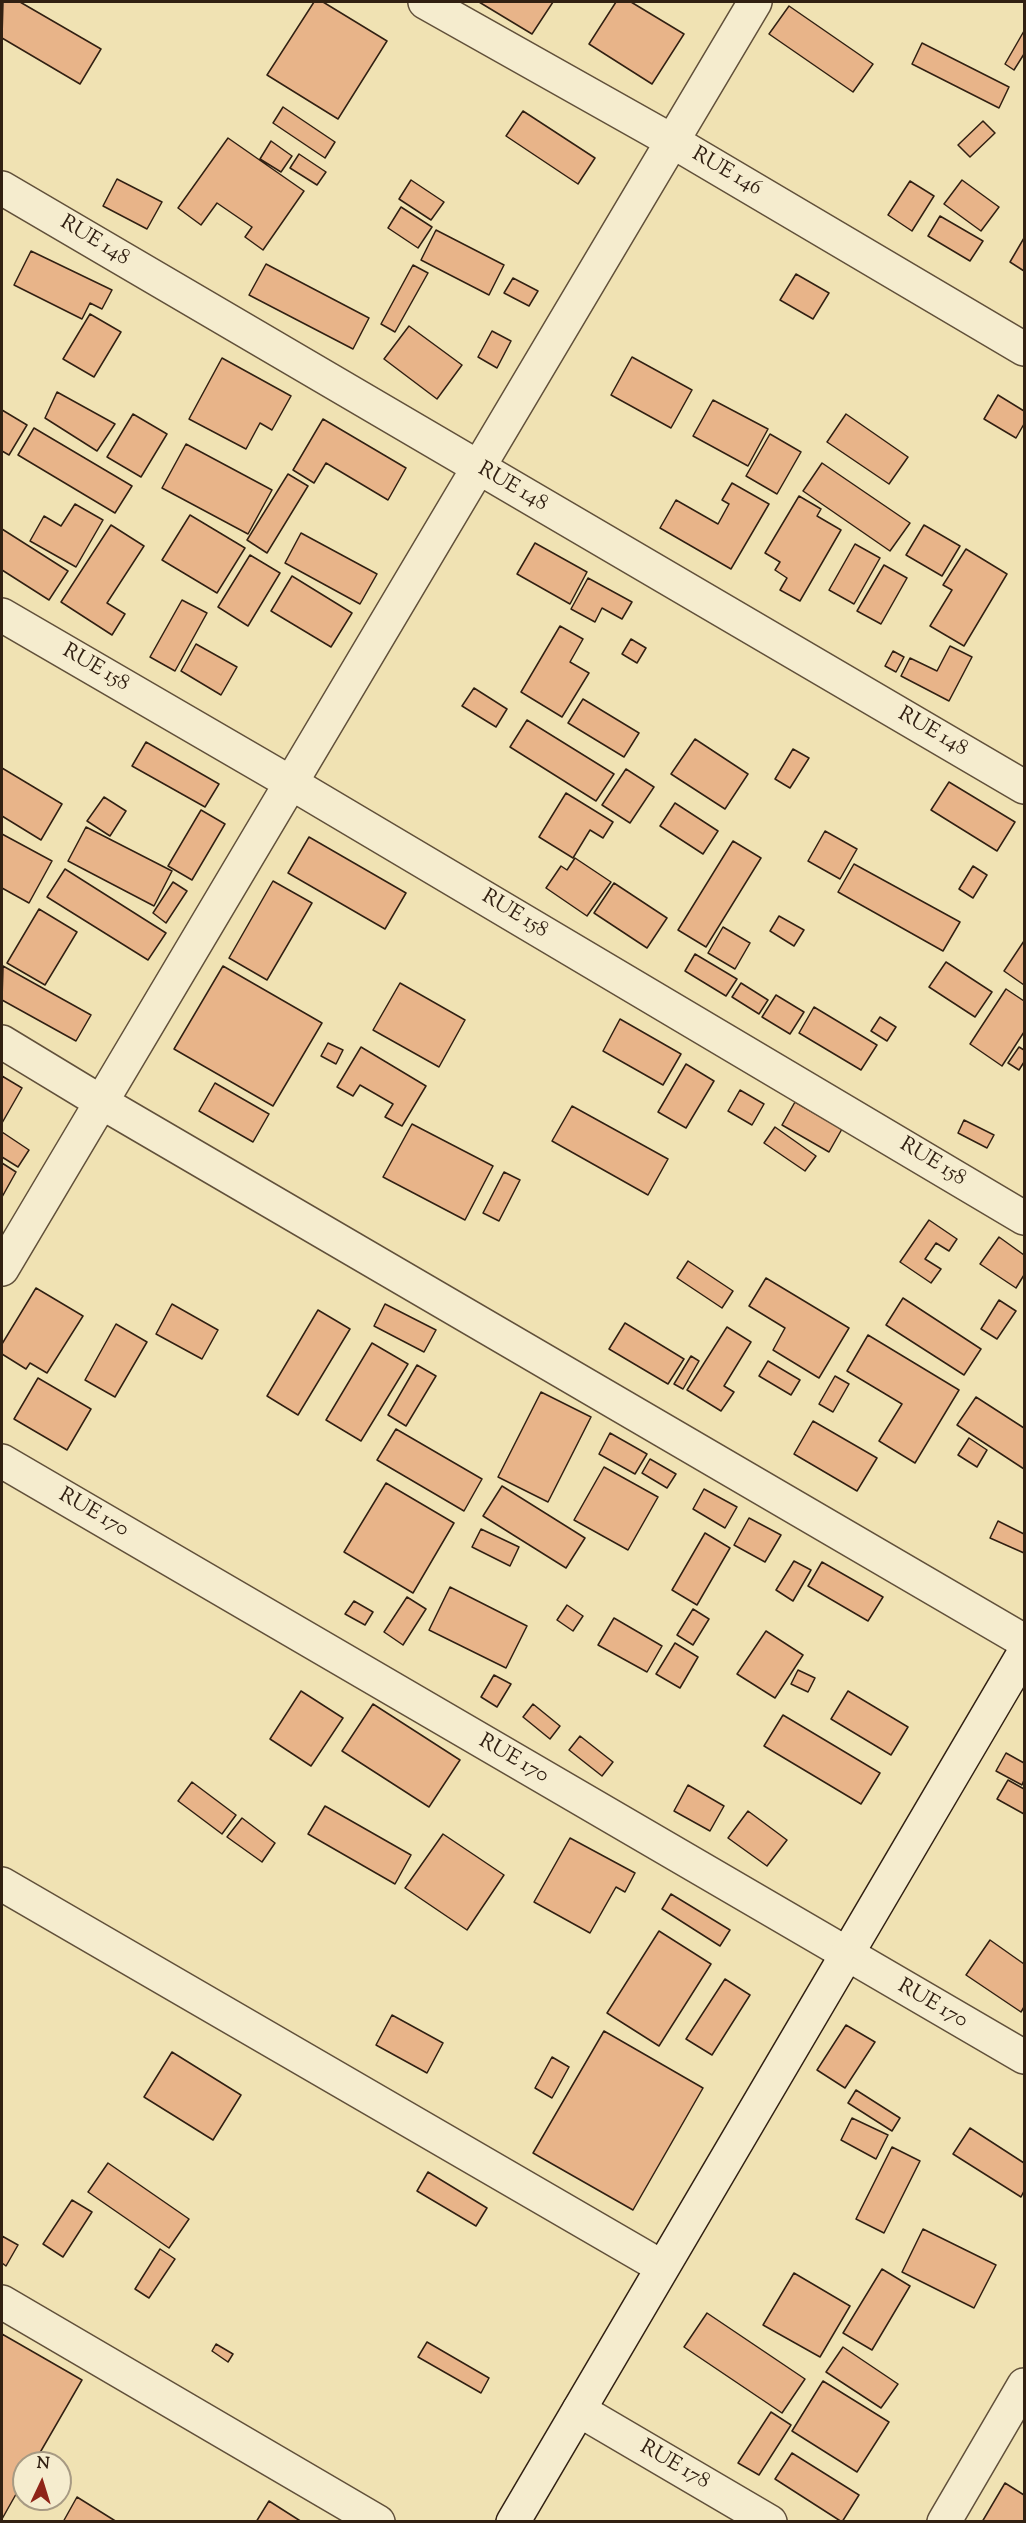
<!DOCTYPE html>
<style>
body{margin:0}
#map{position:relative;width:1026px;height:2523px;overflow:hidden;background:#f0e2b3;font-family:"Sorts Mill Goudy",serif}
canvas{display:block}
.frame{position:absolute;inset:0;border:3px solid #312012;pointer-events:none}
.north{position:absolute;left:12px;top:2451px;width:60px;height:60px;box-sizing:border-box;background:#f5ecce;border:2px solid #a79a83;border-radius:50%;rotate:4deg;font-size:16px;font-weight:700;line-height:24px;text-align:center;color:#312012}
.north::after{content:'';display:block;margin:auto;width:21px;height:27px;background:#8f2418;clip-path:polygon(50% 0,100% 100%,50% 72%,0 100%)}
</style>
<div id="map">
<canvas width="1026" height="2523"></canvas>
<div class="frame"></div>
<div class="north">N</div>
</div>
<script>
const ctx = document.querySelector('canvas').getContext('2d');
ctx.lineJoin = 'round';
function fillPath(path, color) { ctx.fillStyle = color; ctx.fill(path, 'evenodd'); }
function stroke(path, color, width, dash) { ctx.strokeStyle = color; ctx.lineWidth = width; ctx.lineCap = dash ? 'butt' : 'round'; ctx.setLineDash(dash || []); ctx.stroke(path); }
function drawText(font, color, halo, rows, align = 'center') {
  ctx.font = font + ' "Sorts Mill Goudy",serif'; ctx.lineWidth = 5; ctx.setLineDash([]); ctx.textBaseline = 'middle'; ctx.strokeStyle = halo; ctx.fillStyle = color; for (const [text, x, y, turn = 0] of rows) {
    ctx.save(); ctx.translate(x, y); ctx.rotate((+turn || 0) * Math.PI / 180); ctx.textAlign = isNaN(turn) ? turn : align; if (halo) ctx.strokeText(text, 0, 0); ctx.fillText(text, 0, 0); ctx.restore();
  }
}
const building = new Path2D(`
 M3,2H20L101,49L80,84L2,38Z
 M314,2H323L387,41L338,119L267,75Z
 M479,2H553L532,34Z
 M616,2H631L684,34L652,84L589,44Z
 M789,6L873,64L853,92L769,34Z
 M1024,31V54L1014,70L1005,64Z
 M922,43L1009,87L999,108L912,64Z
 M283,107L335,142L325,158L273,123Z
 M523,111L595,158L578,184L506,136Z
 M983,121L995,133L970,157L958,145Z
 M228,138L304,191L263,250L245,237L252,227L217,203L201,225L178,208Z
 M271,141L292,156L281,172L260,159Z
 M299,154L326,172L317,185L290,168Z
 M117,179L162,202L147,229L103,206Z
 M411,180L444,202L431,220L399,199Z
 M962,180L999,207L981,231L944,204Z
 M910,181L934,196L912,231L888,215Z
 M401,207L432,227L418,248L388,228Z
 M940,216L983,241L970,261L928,236Z
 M436,230L504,265L489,295L421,260Z
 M1024,238V271L1010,262Z
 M31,251L112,290L102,309L90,303L82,319L14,285Z
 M266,264L369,318L353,349L249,295Z
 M413,265L428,273L395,332L381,324Z
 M796,274L829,293L813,319L780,300Z
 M513,278L538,291L529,306L504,293Z
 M90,314L121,332L94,377L63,359Z
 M409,326L462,365L437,399L384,359Z
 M492,331L511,341L497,368L478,357Z
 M632,357L692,390L671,428L611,395Z
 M222,358L291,396L272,430L260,423L246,449L189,419Z
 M57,392L115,424L97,451L45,418Z
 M998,395L1024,411V424L1016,438L984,419Z
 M713,400L768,429L748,466L693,436Z
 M2,410L27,425L9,455L2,451Z
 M133,414L167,434L141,477L107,457Z
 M846,414L908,457L889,484L827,442Z
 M323,419L406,468L388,500L326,463L314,483L293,470Z
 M34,428L132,486L115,513L18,455Z
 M770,434L801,452L777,494L746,476Z
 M186,444L272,490L248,534L162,488Z
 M822,463L910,523L890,551L803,491Z
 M288,474L308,486L267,553L247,540Z
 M732,483L769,504L731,569L660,528L676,500L718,524L729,504L722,500Z
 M799,496L821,509L817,516L841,530L800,601L780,590L787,578L775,570L780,562L765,553Z
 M75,504L103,520L76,567L30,541L44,516L61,526Z
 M190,515L245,548L217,593L162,560Z
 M111,525L144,546L107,603L125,614L112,635L61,602Z
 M924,525L960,546L942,576L906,555Z
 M2,529L68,571L49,600L2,570Z
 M301,533L377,574L360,604L285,563Z
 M535,543L587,572L570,604L517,574Z
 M855,544L880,558L854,604L829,590Z
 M966,549L1007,574L964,646L930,626L952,590L943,585Z
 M250,555L280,573L248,626L218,607Z
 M884,565L907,578L881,624L857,611Z
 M292,576L352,613L331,647L271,611Z
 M588,578L632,602L622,619L602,608L595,622L571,609Z
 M182,600L207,613L175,671L150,657Z
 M560,626L583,639L570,662L589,673L562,717L521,692Z
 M631,639L646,648L637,663L622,654Z
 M196,644L237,667L221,695L181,671Z
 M950,646L972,657L949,701L901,676L910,658L937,671Z
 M893,651L904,657L896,672L885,666Z
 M474,688L507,709L496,727L462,706Z
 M583,699L639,733L624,757L568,723Z
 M527,720L614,774L596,801L510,747Z
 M695,739L748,774L725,809L671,774Z
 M146,742L219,784L205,807L132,766Z
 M793,749L809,758L790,788L775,779Z
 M2,768L62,804L41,840L2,816Z
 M626,769L654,787L630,823L602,805Z
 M949,782L1015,822L997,851L931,810Z
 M566,793L613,822L603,838L590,830L573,858L539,837Z
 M104,797L126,811L110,836L87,821Z
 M675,803L718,831L703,854L660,826Z
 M201,810L225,824L192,880L168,866Z
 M86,827L172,871L154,906L68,861Z
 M825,831L857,849L840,879L808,861Z
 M2,834L52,861L29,903L2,888Z
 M309,837L406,893L385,929L288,873Z
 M733,841L761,858L706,947L678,930Z
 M575,858L611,882L587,916L546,888L561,866L567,870Z
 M854,864L960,922L943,951L838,892Z
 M973,866L987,875L973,898L959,889Z
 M65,869L166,933L148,960L47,897Z
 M273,881L312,903L267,980L229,958Z
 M173,882L187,891L166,923L153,913Z
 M614,883L667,918L647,948L594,913Z
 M39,909L77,932L45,985L7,963Z
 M779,916L804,930L794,946L770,931Z
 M723,927L750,943L735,969L708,953Z
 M1024,941V985L1004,971Z
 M695,954L737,979L726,996L685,971Z
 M946,962L992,992L975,1017L929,987Z
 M3,966L91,1015L76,1041L2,1000Z
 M223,966L322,1023L273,1106L174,1049Z
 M400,983L465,1020L439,1067L373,1030Z
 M741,983L768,1000L759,1014L732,997Z
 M1006,989L1024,1001V1032L1002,1066L970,1044Z
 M776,995L804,1012L790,1034L762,1017Z
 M814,1007L877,1045L861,1070L799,1033Z
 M880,1017L896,1027L887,1041L871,1031Z
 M620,1019L681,1054L663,1085L603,1051Z
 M328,1043L343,1050L336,1064L321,1056Z
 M361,1047L426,1086L402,1126L385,1117L393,1104L360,1085L353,1096L337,1087Z
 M1019,1047L1024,1050V1062L1019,1070L1008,1063Z
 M686,1064L714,1081L686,1128L658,1112Z
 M2,1076L22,1088L2,1123Z
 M215,1083L269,1114L253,1142L199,1111Z
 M740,1090L764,1104L752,1125L728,1111Z
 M795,1102L842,1129L829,1152L782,1125Z
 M572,1106L668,1159L648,1195L552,1141Z
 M964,1120L994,1135L987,1148L958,1133Z
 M412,1124L493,1166L465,1220L383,1177Z
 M775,1127L816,1156L805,1171L764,1143Z
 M2,1132L29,1150L18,1167L2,1157Z
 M2,1163L16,1172L2,1197Z
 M504,1172L520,1180L499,1221L483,1213Z
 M929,1220L957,1239L949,1251L936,1243L925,1259L941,1269L931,1283L900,1262Z
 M999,1237L1024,1255V1275L1016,1288L980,1264Z
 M688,1261L733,1291L722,1308L677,1278Z
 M766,1278L849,1328L819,1378L773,1350L785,1328L749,1306Z
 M36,1288L83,1316L47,1373L30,1363L26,1369L2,1354V1344Z
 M903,1298L981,1349L964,1375L886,1325Z
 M999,1300L1016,1311L997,1339L981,1329Z
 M172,1304L218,1330L202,1359L156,1334Z
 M385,1304L436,1330L424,1352L374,1326Z
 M318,1310L350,1329L298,1415L267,1396Z
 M625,1323L684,1359L668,1384L609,1349Z
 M116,1324L147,1342L115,1397L85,1380Z
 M727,1327L751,1342L724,1386L734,1392L721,1411L687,1390Z
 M868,1335L959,1390L915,1463L879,1441L902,1404L847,1371Z
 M372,1343L408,1364L361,1441L326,1420Z
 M691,1356L699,1361L683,1389L674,1384Z
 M768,1361L800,1380L791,1395L759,1376Z
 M417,1365L436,1376L406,1426L388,1415Z
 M835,1376L849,1384L833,1412L819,1404Z
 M38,1378L91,1409L67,1450L14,1419Z
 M541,1392L591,1417L548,1502L498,1477Z
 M976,1397L1024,1428V1469L957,1425Z
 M813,1421L877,1458L857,1491L794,1454Z
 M396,1429L482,1479L464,1511L377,1460Z
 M610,1433L647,1454L635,1474L599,1454Z
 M969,1438L987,1450L977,1467L958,1455Z
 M650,1459L676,1474L667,1488L642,1473Z
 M604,1467L658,1497L628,1550L574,1520Z
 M386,1483L454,1523L413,1593L344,1552Z
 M502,1486L585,1538L566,1568L483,1516Z
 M704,1489L737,1507L725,1528L693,1509Z
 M749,1518L781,1535L765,1562L734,1545Z
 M998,1521L1024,1534V1553L990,1538Z
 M481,1529L519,1547L510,1566L472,1547Z
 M705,1533L730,1548L697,1605L672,1590Z
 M794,1561L811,1570L793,1601L776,1590Z
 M822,1562L883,1597L868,1621L808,1586Z
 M450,1587L527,1626L506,1668L429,1630Z
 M407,1597L426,1609L403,1645L384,1632Z
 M354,1601L373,1612L365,1625L345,1614Z
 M567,1605L583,1616L573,1631L557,1620Z
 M693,1609L709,1619L693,1645L677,1635Z
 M614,1618L662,1646L647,1672L598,1645Z
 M766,1631L803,1655L775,1698L737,1674Z
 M675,1643L698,1657L680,1688L656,1674Z
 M798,1670L815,1678L808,1692L791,1684Z
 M494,1675L511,1684L497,1707L481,1697Z
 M301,1691L343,1718L311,1766L270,1739Z
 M848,1691L908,1727L891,1755L831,1719Z
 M373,1704L460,1760L429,1807L342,1751Z
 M533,1704L560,1726L550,1739L523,1717Z
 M783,1715L880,1773L861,1804L764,1746Z
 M580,1736L613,1762L602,1776L569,1750Z
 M1006,1753L1024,1763V1780L1022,1785L996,1771Z
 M1008,1780L1024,1789V1814L997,1799Z
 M192,1782L236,1815L222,1834L178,1801Z
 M688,1785L724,1806L710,1831L674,1811Z
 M325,1806L411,1855L395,1884L308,1834Z
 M748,1811L787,1840L767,1866L728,1838Z
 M242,1818L275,1843L262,1862L227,1837Z
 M443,1834L504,1875L467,1930L405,1888Z
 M570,1838L635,1873L625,1892L616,1887L590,1933L534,1902Z
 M671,1894L730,1930L720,1946L662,1909Z
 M659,1931L711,1964L659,2046L607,2013Z
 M990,1940L1024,1964V2007L1021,2012L966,1975Z
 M725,1979L750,1995L712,2055L686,2039Z
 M392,2015L443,2043L427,2073L376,2045Z
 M846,2025L875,2042L845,2088L817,2070Z
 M604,2031L703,2088L633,2210L533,2153Z
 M172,2052L241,2095L213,2140L144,2097Z
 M552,2057L569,2067L552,2098L535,2088Z
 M856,2090L900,2118L892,2131L848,2103Z
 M852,2118L888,2135L876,2159L841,2140Z
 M970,2128L1024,2163V2191L1021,2197L953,2154Z
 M892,2147L920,2161L884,2233L856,2219Z
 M108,2163L189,2219L169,2248L88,2192Z
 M428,2172L487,2208L476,2226L417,2191Z
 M72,2200L92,2212L63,2257L43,2244Z
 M923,2229L996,2265L974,2308L902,2272Z
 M2,2236L18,2245L6,2266L2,2263Z
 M160,2249L175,2259L149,2298L135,2289Z
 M882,2269L910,2286L872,2350L843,2333Z
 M794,2273L850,2306L820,2357L763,2325Z
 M707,2313L805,2379L782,2413L684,2347Z
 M2,2334L82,2380L34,2463H24V2480L2,2519Z
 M427,2342L489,2378L481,2393L418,2357Z
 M216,2344L233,2354L228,2362L212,2351Z
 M843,2347L898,2384L881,2408L826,2372Z
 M823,2381L889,2422L857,2472L792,2431Z
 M771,2412L791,2425L759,2475L738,2463Z
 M792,2453L859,2495L842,2522L775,2479Z
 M1005,2483L1024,2495V2522H982Z
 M77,2497L117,2522H63Z
 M269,2501L302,2522H256Z`);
const street = new Path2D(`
 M425,2L672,141L1024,349
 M2,188L1024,787
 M2,615L291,783L1024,1218
 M2,1042L101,1102L1024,1641
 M2,1269L755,2
 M2,1461L1024,2057
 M2,1884L662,2267
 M2,2302L378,2522
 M579,2410L770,2522
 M944,2522L1024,2385`);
const secondary = new Path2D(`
 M513,2522L1024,1653`);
const streetNames = [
 ["RUE 146",726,173,30],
 ["RUE 148",94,242,31],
 ["RUE 148",512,488,30],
 ["RUE 158",95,669,30],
 ["RUE 148",932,733,30],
 ["RUE 158",514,915,31],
 ["RUE 158",932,1163,31],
 ["RUE 170",93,1514,30],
 ["RUE 170",513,1760,30],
 ["RUE 170",932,2005,30],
 ["RUE 178",674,2466,30]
];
fillPath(building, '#e8b489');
stroke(building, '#312012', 1.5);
stroke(street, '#61503a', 36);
stroke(secondary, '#312012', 36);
stroke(street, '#f5ecce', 33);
stroke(secondary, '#f5ecce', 33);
drawText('21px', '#312012', '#f5ecce', streetNames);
</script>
